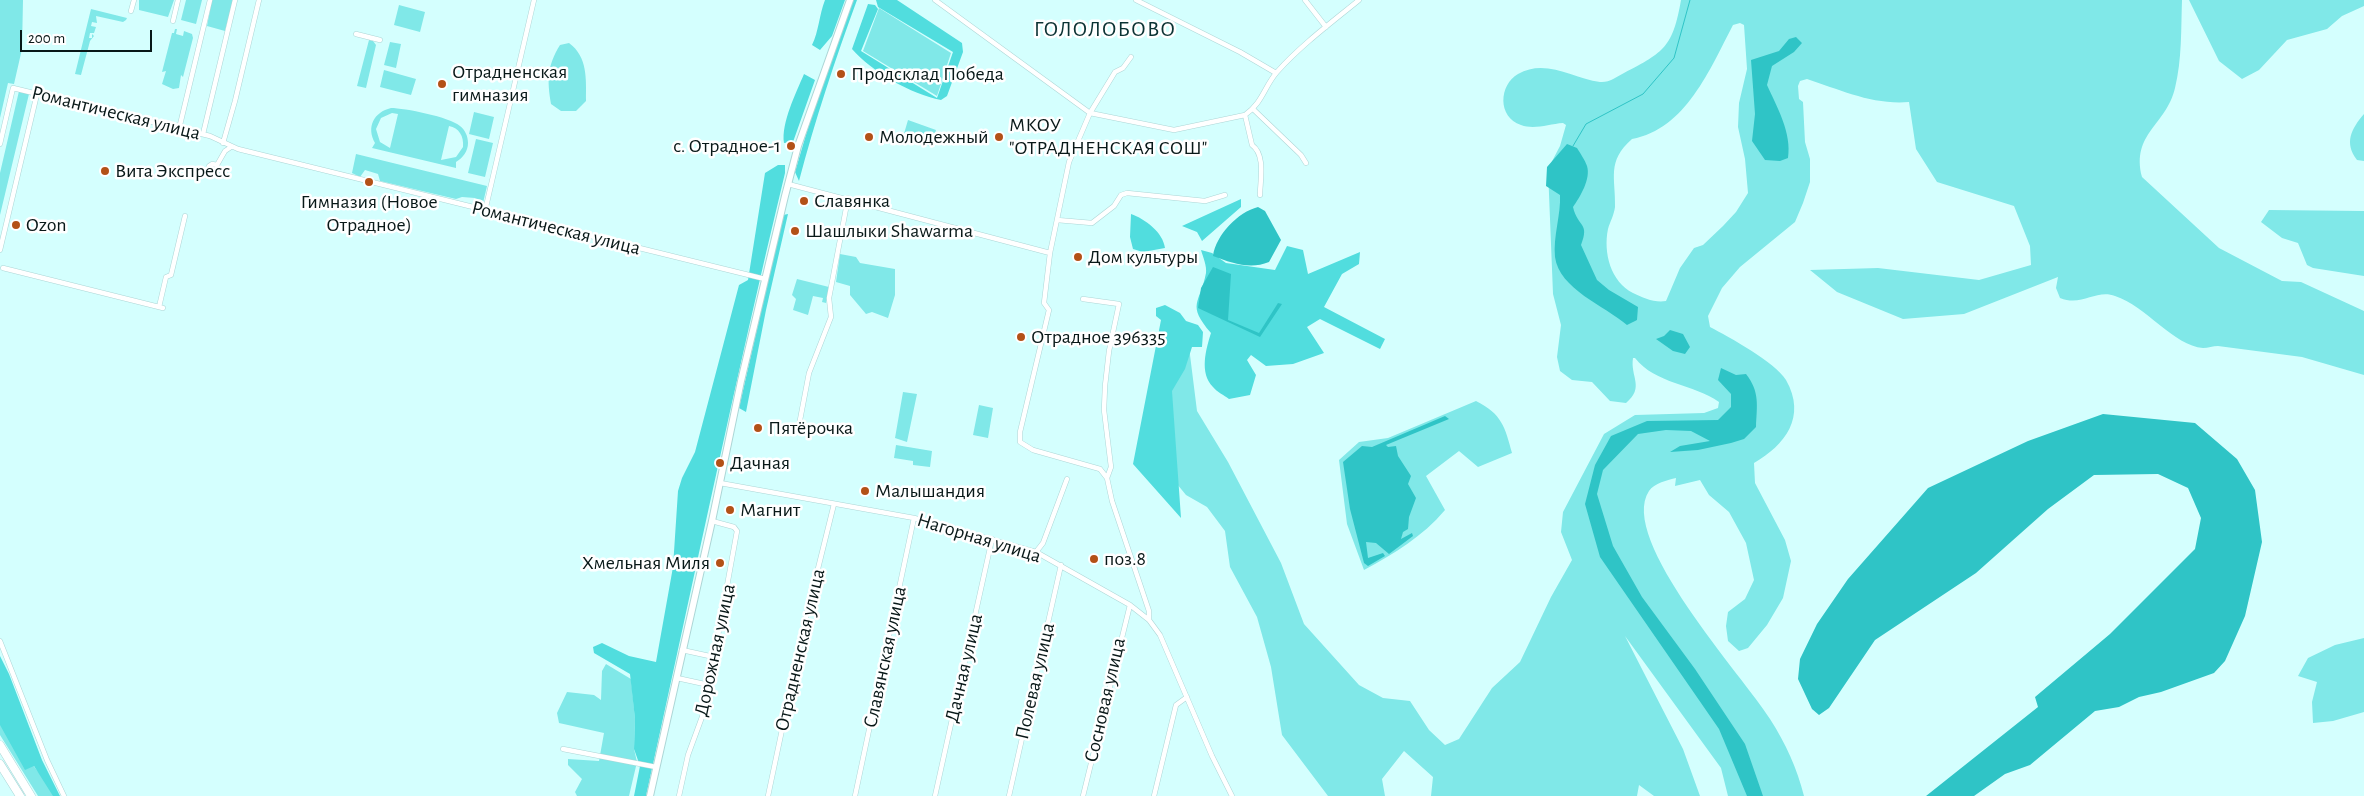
<!DOCTYPE html>
<meta charset="utf-8">
<style>
body{margin:0}
#map{position:relative;width:2364px;height:796px;overflow:hidden;background:#d4fffe;font-family:"Alegreya Sans",sans-serif}
canvas{display:block}
.scale{position:absolute;left:20px;top:30px;width:132px;height:22px;box-sizing:border-box;border:2px solid #081818;border-top:0;padding-left:6px;font-size:15px;line-height:18px;white-space:nowrap;color:#081818;-webkit-text-stroke:4px #fff;paint-order:stroke}
</style>
<div id="map">
<canvas width="2364" height="796"></canvas>
<div class="scale">200 m</div>
</div>
<script>
const ctx = document.querySelector('canvas').getContext('2d');
ctx.lineJoin = 'round';
function fillPath(path, color) { ctx.fillStyle = color; ctx.fill(path, 'evenodd'); }
function stroke(path, color, width, dash) { ctx.strokeStyle = color; ctx.lineWidth = width; ctx.lineCap = dash ? 'butt' : 'round'; ctx.setLineDash(dash || []); ctx.stroke(path); }
function drawText(font, color, halo, rows, align = 'center') {
  ctx.font = font + ' "Alegreya Sans",sans-serif'; ctx.lineWidth = 5; ctx.setLineDash([]); ctx.textBaseline = 'middle'; ctx.strokeStyle = halo; ctx.fillStyle = color; for (const [text, x, y, turn = 0] of rows) {
    ctx.save(); ctx.translate(x, y); ctx.rotate((+turn || 0) * Math.PI / 180); ctx.textAlign = isNaN(turn) ? turn : align; if (halo) ctx.strokeText(text, 0, 0); ctx.fillText(text, 0, 0); ctx.restore();
  }
}
const green = new Path2D(`
 M0,0H23L22,49L14,84L8,83L0,118Z
 M139,0H174L168,17L139,10Z
 M186,0H202L196,24L181,20Z
 M212,0H233L225,31L207,26Z
 M1681,0H2182C2181,29 2182,60 2175,88C2166,126 2131,133 2142,177L2219,248L2282,281L2301,282L2364,311V375L2302,357L2218,346C2213,346 2208,348 2203,348C2174,346 2146,306 2115,296C2096,289 2082,307 2060,298L2056,288L2058,277L1964,314L1903,319L1837,292L1810,270L1878,268L1979,280L2031,265L2030,246L2014,206L1937,182L1916,149L1909,102C1872,105 1841,90 1807,79L1800,81L1798,86L1799,99L1803,102L1805,142L1810,159V182L1803,203L1795,222L1740,267L1722,288L1708,316L1710,327C1729,337 1775,362 1786,380C1807,417 1785,445 1754,463L1755,483L1785,540L1791,561L1783,598L1767,625L1748,648L1739,651L1728,641L1726,626L1728,612L1745,599L1754,580L1746,543L1729,512L1709,495L1700,480L1675,486L1676,478C1668,480 1654,483 1649,491C1617,539 1744,677 1770,719C1786,744 1797,768 1804,796H1728L1721,768L1625,636L1683,749L1700,796H1654L1639,785L1637,796H1431L1433,777L1404,751L1382,779L1385,796H1328L1282,735L1271,667L1257,617L1230,567L1225,531L1207,507L1186,495L1159,462L1161,363L1188,339L1197,411L1228,462L1281,563L1304,624L1359,685L1383,698L1410,701L1429,730L1445,745L1459,739L1492,688L1520,662L1551,597L1572,560L1561,532L1563,512L1604,434L1635,415L1704,413L1718,408L1719,402C1694,384 1655,384 1635,358H1633C1630,377 1645,387 1626,403L1610,401L1592,382L1572,380L1560,371L1557,357L1561,325L1553,294L1548,169L1560,146L1566,125L1563,123C1549,124 1534,130 1521,125C1497,117 1499,85 1518,74C1545,58 1573,78 1600,82C1609,83 1616,77 1624,73C1665,52 1673,46 1681,0ZM1740,23L1744,25L1747,69L1739,103L1738,127L1745,159L1748,193L1736,212L1723,226L1703,245L1694,248L1680,268L1666,301C1655,303 1643,298 1633,293C1611,282 1603,253 1608,229C1610,222 1614,215 1615,207C1616,178 1606,162 1632,139C1686,129 1710,69 1733,25Z
 M2189,0H2364V6L2342,16L2327,29L2287,40L2259,70L2242,79L2219,61Z
 M399,5L425,12L420,32L394,25Z
 M879,8L951,53L937,96L863,51Z
 M91,9L127,18L126,20L123,22L96,16L97,23L92,22L91,26L96,27L94,33H90L89,38H92V34L94,36L90,41L81,75L75,74Z
 M175,29H177L176,34L183,36L184,31L192,34L193,38L183,77L181,75L179,88L173,89L162,84L166,71L162,72L172,33H174Z
 M369,40L373,41L376,45L366,88L357,86Z
 M390,42L401,44L396,68L384,65Z
 M569,43C588,57 586,79 586,101L576,111H561L551,104C547,80 547,66 560,45Z
 M384,70L416,79L411,95L380,87Z
 M19,91L29,94L0,215V173Z
 M391,108C404,108 450,117 460,126C465,130 468,136 468,143C468,151 463,158 456,162V168L372,148L375,143C366,127 374,112 391,108ZM392,113L398,114L390,148L380,142L376,129L381,118ZM449,126C459,128 464,136 463,147L456,157L441,160Z
 M474,112L494,117L489,139L469,134Z
 M2364,114V161L2357,160C2344,143 2351,129 2364,114Z
 M908,120L936,130L931,147L903,137Z
 M476,139L493,143L485,177L468,173Z
 M356,154L487,186L483,203L478,206L475,198L462,197L456,199L380,181L378,174L365,170L360,177L352,173Z
 M2269,210L2364,211V276L2313,268L2307,265L2298,243L2282,238L2261,222Z
 M840,254L856,257L860,263L895,269V295L888,318L872,312L866,314L850,295V286L836,282Z
 M797,279L829,287L826,303L822,302L823,298L813,296L808,315L793,310L796,299L792,295Z
 M903,392L917,394L907,442L895,438Z
 M1476,401C1502,414 1505,427 1512,453L1478,467L1459,451L1426,476L1445,510C1422,537 1395,553 1364,570L1347,524L1339,460L1359,442L1388,438Z
 M979,405L993,408L988,438L973,435Z
 M896,445L932,451L930,467L913,465V461L894,458Z
 M2364,638V712L2333,721L2313,723L2312,702L2317,682L2298,676L2308,658L2335,645Z
 M606,664L631,679L635,719L634,749L637,762L629,796H577L575,792L582,779L568,765V759L599,761L604,733L559,723L557,713L567,692L594,695L601,700L602,671Z
 M0,723L57,796H38L0,735Z`);
const forest = new Path2D(`
 M825,0H845L832,36L820,50L812,45C819,31 819,15 825,0Z
 M852,0H857C835,60 815,120 799,181L795,172L813,111Z
 M876,0H897L962,43L963,52L947,96L941,100C911,94 872,72 852,49L868,4L875,5L878,9L861,51L937,98L953,52L878,7Z
 M804,74L815,80L793,142L784,143C781,123 796,93 804,74Z
 M778,165H785V173C735,380 692,588 646,796H634L640,766L634,749L635,719L630,674L594,653L593,647L602,643L629,656L656,662L673,567L678,491L682,478L695,452L739,285L748,280L765,173Z
 M1241,199V207L1202,241L1197,232L1182,226Z
 M788,214L766,310L746,412L739,408L783,215Z
 M1131,214C1145,219 1163,232 1165,248L1143,252L1133,249L1130,237Z
 M1287,246L1303,250L1308,274L1360,252L1359,264L1342,274L1324,307L1385,339L1380,349L1320,319L1307,327L1324,353L1293,364L1266,366L1251,355L1247,360L1256,375L1250,395L1229,399C1224,395 1217,392 1213,387C1199,373 1206,349 1211,333C1186,304 1200,304 1206,273C1207,266 1203,257 1201,250L1212,253L1226,263L1275,270Z
 M1165,305L1180,313L1186,321L1198,325L1203,332L1202,347H1192L1185,369L1172,391L1181,518L1133,464L1161,320L1156,316V308Z
 M0,656L9,674L42,760L60,796H53L34,766L25,770L0,725Z`);
const water = new Path2D(`
 M1796,37L1802,43L1794,52L1772,66L1767,85C1777,107 1792,133 1788,158L1780,161L1765,160L1752,141L1755,114L1751,60L1779,51L1789,39Z
 M1567,144L1577,148C1580,153 1585,160 1587,166C1591,179 1580,197 1573,207C1578,228 1590,222 1581,245L1597,280L1609,290L1638,307L1637,320L1627,325C1605,306 1559,289 1555,257C1553,236 1561,215 1560,195L1546,186L1547,167Z
 M1258,207L1265,211L1281,240L1269,262C1250,270 1232,263 1213,256C1216,235 1238,212 1258,207Z
 M1213,267L1231,274L1228,320L1259,333L1278,303L1282,304L1260,337L1198,308L1201,288Z
 M1670,330L1683,334L1690,347L1685,354L1673,351L1656,339L1664,336Z
 M1721,368L1736,375L1746,374C1760,392 1757,405 1756,427L1744,439L1731,443L1698,450L1670,452L1680,446L1710,441L1691,431L1666,430L1638,434L1603,470L1597,494L1613,546L1642,597L1695,669L1745,744L1763,796H1747L1719,729L1600,557L1585,504L1595,465L1611,436L1647,421L1718,420L1731,407V394L1718,380Z
 M2103,414L2195,423L2237,459L2255,490L2262,542L2245,616L2225,661L2214,673L2161,692L2139,697L2119,707L2095,711L2030,765L2005,774L1974,796H1926L2038,707L2035,697L2110,634L2195,549L2201,518L2188,488L2158,474L2094,475L2048,509L1976,573L1875,640L1829,708L1819,715L1812,709L1798,679L1800,659L1817,624L1848,579L1928,488L2028,441Z
 M1445,416L1449,419L1386,445L1388,447L1396,446L1398,456L1411,476L1408,484L1416,498L1409,517L1408,529L1403,532L1401,539L1412,533L1413,536L1389,554L1376,543L1366,542L1368,558L1383,553L1385,556L1368,566L1364,563L1350,509L1343,462L1362,446L1372,447Z`);
const stream = new Path2D(`
 M1573,146L1586,124L1643,94L1674,58L1690,0`);
const street = new Path2D(`
 M935,0L1090,113L1174,130L1245,115C1263,102 1264,87 1277,72C1300,46 1332,22 1359,0
 M1136,0L1240,52L1276,73
 M1305,0L1326,27
 M131,11L134,0
 M173,21L178,0
 M356,34L380,40
 M1131,57L1123,68L1115,72L1090,113L1069,162L1050,253L1044,303L1049,310L1020,432V442L1033,450L1100,469L1107,478L1112,501L1149,611V620
 M1253,109L1301,155L1306,163
 M1245,115L1252,145C1266,155 1260,181 1260,195
 M179,129L210,0
 M203,134L235,0
 M223,143L235,101L259,0
 M0,144L13,88L210,136L238,149L765,279
 M217,165V171L215,173L210,172L209,166L212,164L217,165L225,151L231,147
 M788,184L1050,253
 M485,211L534,0
 M1057,220L1092,223L1114,206L1121,195L1127,193L1205,201L1225,195
 M0,250L37,94
 M3,268L163,308
 M1083,299L1119,304L1109,351L1105,386L1104,410L1111,467L1107,478
 M159,307L166,277L171,275L185,216
 M800,420L809,373L831,317L829,298L848,198
 M720,483L914,518L1036,552L1130,605L1149,620L1160,635L1212,756L1232,796
 M1036,552L1043,543L1067,479
 M0,641L47,760L64,796
 M682,650L714,657
 M677,678L709,685
 M563,749L656,767
 M679,796L688,755L702,717L709,685L737,531L734,527L712,521
 M768,796L805,621L834,504
 M855,796L914,518
 M935,796L992,539
 M1009,796L1061,565
 M1083,796L1130,605
 M1154,796L1176,705L1187,697`);
const secondary = new Path2D(`
 M650,796L712,521L741,381L785,196L798,146L850,0`);
const highway = new Path2D(`
 M0,745L31,796
 M0,764L20,796`);
const markers = [
 [841,74,5,"#b35117"],
 [442,84,5,"#b35117"],
 [869,137,5,"#b35117"],
 [999,137,5,"#b35117"],
 [791,146,5,"#b35117"],
 [105,171,5,"#b35117"],
 [369,182,5,"#b35117"],
 [804,201,5,"#b35117"],
 [16,225,5,"#b35117"],
 [795,231,5,"#b35117"],
 [1078,257,5,"#b35117"],
 [1021,337,5,"#b35117"],
 [758,428,5,"#b35117"],
 [720,463,5,"#b35117"],
 [865,491,5,"#b35117"],
 [730,510,5,"#b35117"],
 [1094,559,5,"#b35117"],
 [720,563,5,"#b35117"]
];
const poiNames = [
 ["Отрадненская",452,72],
 ["гимназия",452,95],
 ["Продсклад Победа",851,74],
 ["МКОУ",1009,125],
 ["\"ОТРАДНЕНСКАЯ СОШ\"",1009,148],
 ["Молодежный",879,137],
 ["с. Отрадное-1",781,146,"right"],
 ["Вита Экспресс",115,171],
 ["Славянка",814,201],
 ["Гимназия (Новое",369,202,"center"],
 ["Отрадное)",369,225,"center"],
 ["Ozon",26,225],
 ["Шашлыки Shawarma",805,231],
 ["Дом культуры",1088,257],
 ["Отрадное 396335",1031,337],
 ["Пятёрочка",768,428],
 ["Дачная",730,463],
 ["Малышандия",875,491],
 ["Магнит",740,510],
 ["поз.8",1104,559],
 ["Хмельная Миля",710,563,"right"]
];
const streetNames = [
 ["Романтическая улица",116,113,14],
 ["Романтическая улица",556,228,14],
 ["Нагорная улица",979,538,17],
 ["Дорожная улица",715,650,-78],
 ["Отрадненская улица",800,650,-77],
 ["Славянская улица",885,657,-78],
 ["Дачная улица",964,668,-77],
 ["Полевая улица",1035,681,-77],
 ["Сосновая улица",1105,700,-77]
];
const quarterNames = [
 ["ГОЛОЛОБОВО",1105,29]
];
fillPath(green, '#80e8e8');
fillPath(forest, '#51ddde');
fillPath(water, '#2fc4c6');
stroke(stream, '#2fc4c6', 1);
stroke(street, '#add6d6', 5.5);
stroke(secondary, '#add6d6', 8);
stroke(highway, '#add6d6', 9);
stroke(street, '#fff', 4.5);
stroke(secondary, '#fff', 6);
stroke(highway, '#fff', 8);
for (const [x, y, r, color] of markers) { const dot = new Path2D(); dot.arc(x, y, r, 0, 2 * Math.PI); ctx.fillStyle = color; ctx.fill(dot); stroke(dot, '#fff', 2); }
drawText('20px', '#081818', '#fff', poiNames, 'left');
drawText('20px', '#081818', '#fff', streetNames);
ctx.letterSpacing = '1px';
drawText('22px', '#0b3334', '#fff', quarterNames);
ctx.letterSpacing = '0px';
</script>
